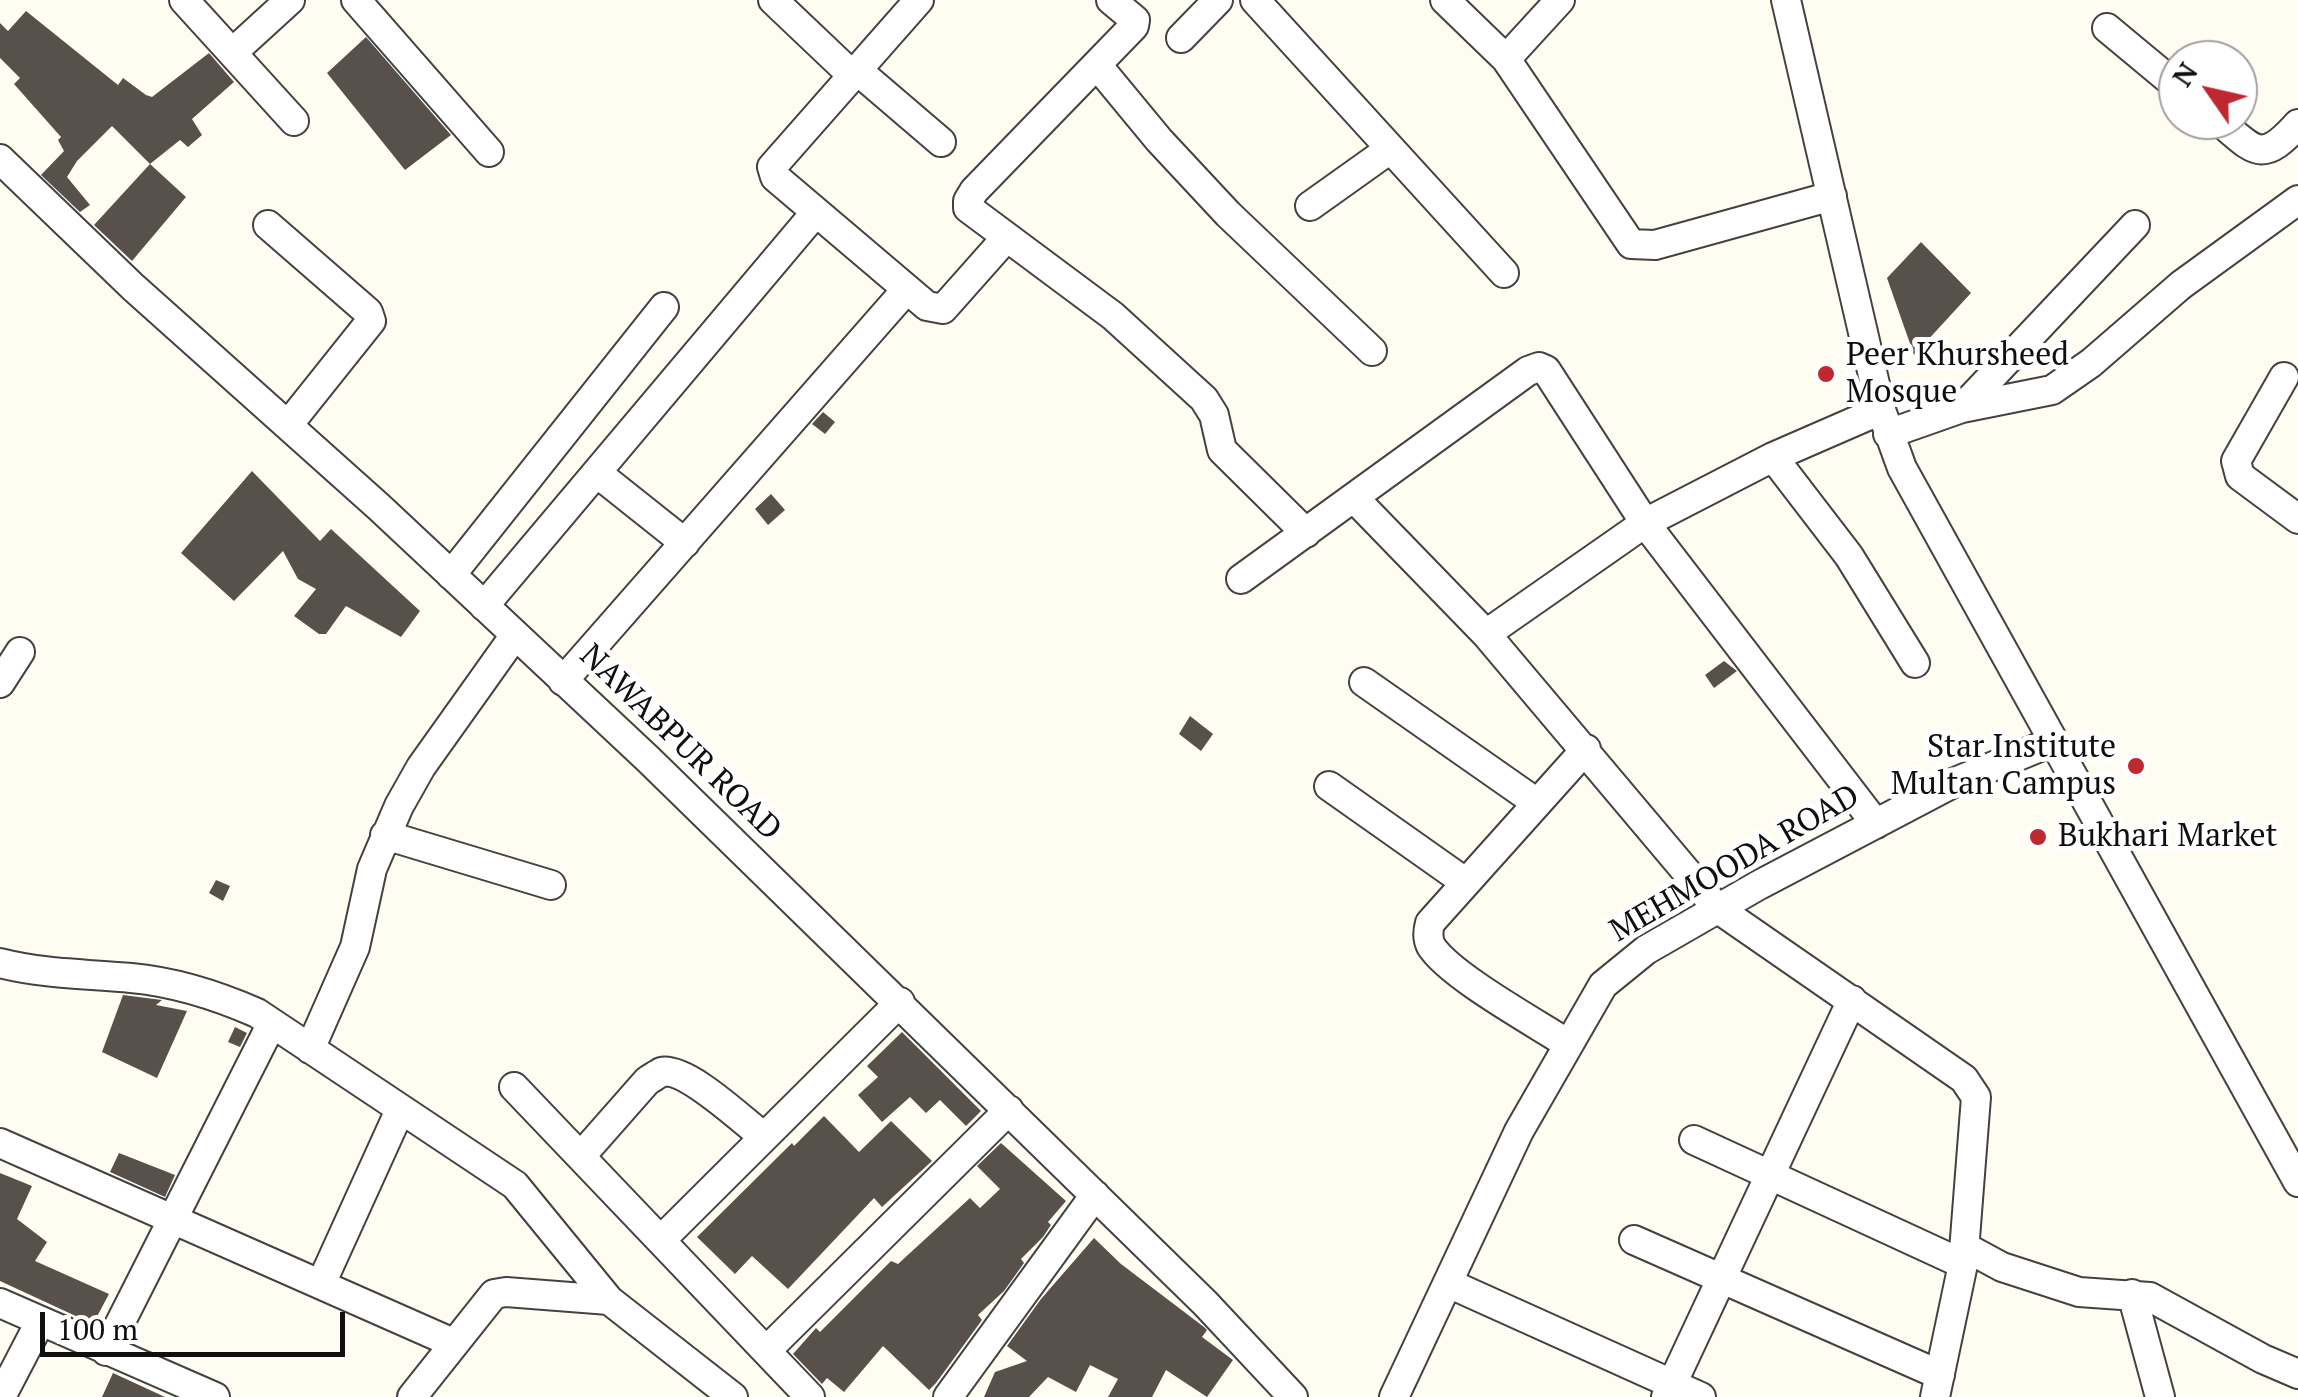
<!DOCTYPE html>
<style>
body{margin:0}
#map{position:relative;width:2298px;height:1397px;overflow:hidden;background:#fffcf1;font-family:"PT Serif",serif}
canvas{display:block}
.north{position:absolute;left:2158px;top:40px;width:100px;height:100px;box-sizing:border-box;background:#fff;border:2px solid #9f9f9f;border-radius:50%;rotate:304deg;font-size:28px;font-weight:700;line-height:40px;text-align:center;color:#0f0f0f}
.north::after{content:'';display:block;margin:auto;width:35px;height:45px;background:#be2831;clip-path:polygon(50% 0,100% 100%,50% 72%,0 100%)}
.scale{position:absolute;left:40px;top:1312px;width:305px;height:45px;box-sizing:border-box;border:5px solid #0f0f0f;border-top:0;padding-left:12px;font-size:30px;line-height:35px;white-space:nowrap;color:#0f0f0f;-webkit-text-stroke:8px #fff;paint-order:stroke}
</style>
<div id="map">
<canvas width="2298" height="1397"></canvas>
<div class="north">N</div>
<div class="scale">100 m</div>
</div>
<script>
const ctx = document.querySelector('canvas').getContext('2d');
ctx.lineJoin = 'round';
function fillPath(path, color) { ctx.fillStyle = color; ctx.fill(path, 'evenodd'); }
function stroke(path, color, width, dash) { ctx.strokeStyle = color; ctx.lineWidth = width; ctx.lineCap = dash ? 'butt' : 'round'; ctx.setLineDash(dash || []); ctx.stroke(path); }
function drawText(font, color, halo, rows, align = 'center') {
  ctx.font = font + ' "PT Serif",serif'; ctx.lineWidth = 10; ctx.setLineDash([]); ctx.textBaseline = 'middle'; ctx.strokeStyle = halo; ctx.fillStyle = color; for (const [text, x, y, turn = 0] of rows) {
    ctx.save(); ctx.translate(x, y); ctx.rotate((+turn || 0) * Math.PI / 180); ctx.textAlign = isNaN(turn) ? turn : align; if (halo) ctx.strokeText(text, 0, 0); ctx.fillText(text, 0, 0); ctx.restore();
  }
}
const building = new Path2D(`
 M26,11L118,85L123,78L146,95L152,97L209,53L234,82L192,119L202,135L188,147L180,140L150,164L112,126L77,161L67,177L90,205L80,212L41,175L64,151L58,140L61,137L14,84L20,78L0,58V23L8,31Z
 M366,37L451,135L405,170L327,73Z
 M150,164L186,197L132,261L94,225Z
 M1921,242L1971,293L1914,355L1887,278Z
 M823,412L835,422L825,434L812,424Z
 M252,471L320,541L331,529L420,611L401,637L346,606L326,634H319L294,616L316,589L298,579L283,551L234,601L181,553Z
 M771,494L785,510L768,525L755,509Z
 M1724,661L1737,671L1714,688L1705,675Z
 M1190,716L1213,734L1201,751L1179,734Z
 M216,880L230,886L223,901L209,893Z
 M123,995L162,1000L156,1005L187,1011L157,1078L102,1052Z
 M235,1027L247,1033L240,1047L228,1042Z
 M902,1032L981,1111L966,1126L940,1100L926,1113L910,1097L882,1122L858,1095L878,1077L867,1066Z
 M824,1116L859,1152L891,1121L932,1161L882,1207L874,1198L788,1289L752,1256L735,1274L697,1237L792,1143L794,1146Z
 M1001,1143L1066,1201L1048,1222L1051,1225L1043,1237L1021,1259L1024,1263L1004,1291L978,1315L982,1320L936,1383L929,1390L883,1346L844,1392L827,1378L822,1384L793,1354L816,1328L820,1332L891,1261L898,1264L970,1198L980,1208L1000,1189L977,1166Z
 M119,1153L175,1175L165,1197L110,1172Z
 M0,1173L32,1186L17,1219L47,1242L35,1261L109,1294L93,1324L0,1281Z
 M1094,1238L1121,1264L1204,1327L1207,1330L1202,1337L1233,1360L1207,1397L1166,1370L1152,1397H1108L1118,1379L1090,1365L1076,1392L1048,1377L1029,1397H984L995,1372L1027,1361L1007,1346L1041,1299Z
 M113,1373L165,1397H102Z`);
const minor = new Path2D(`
 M184,0L294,121
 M356,0L489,152
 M773,0L853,76
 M919,0L772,167L775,177L927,306L943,309L1006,238
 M1111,0L1135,20L1134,26L974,191L968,201V208L1113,316L1204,399L1214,415L1222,450L1306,533
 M1255,0L1504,273
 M1445,0L1506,59L1631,244L1655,245L1832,196
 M1786,0L1881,410L1902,468L2298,1182
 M2107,28L2178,87
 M1181,38L1218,0
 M232,53L290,0
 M1506,59L1560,0
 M1097,65L1159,140L1228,214L1372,351
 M858,71L941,142
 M2218,120C2255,151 2261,165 2298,124
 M0,159L133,287L379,507L648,759L1205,1303L1293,1397
 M1310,206L1390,149
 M268,225L368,312L371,321L288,425
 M2284,377L2236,461L2240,476L2298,519
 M1962,408L2052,390L2091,363L2181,285L2298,200
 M1888,434L1962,408L2135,225
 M1773,457L1849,556L1915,663
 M597,473L685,543
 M1355,499L1486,634L1717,908L1964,1079L1976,1097L1963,1264L1935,1397
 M451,575L664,307
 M1241,579L1528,371L1539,367L1546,370L1645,523L1876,824
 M484,606L816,212
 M1486,634L1645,523L1773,457L1881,410
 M563,681L907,289
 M1364,682L1537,803
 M0,683L20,652
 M1329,786L1465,882
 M385,835L551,885
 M0,963C43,974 87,974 131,978C176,982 216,995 257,1013L515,1185L609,1300L733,1397
 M1568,1044C1536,1023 1450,976 1431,946C1427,938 1428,931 1430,923L1586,749
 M310,1049L355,947L372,869L399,806L421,767L515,635
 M514,1087L810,1397
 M1694,1140L1963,1264
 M0,1143L453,1343
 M581,1156L647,1081C648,1080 660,1073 661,1072C686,1066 744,1122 764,1137
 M661,1240L900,1002
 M1634,1240L1940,1375
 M1965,1247L2002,1267L2079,1292L2150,1297L2263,1359L2298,1374
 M1448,1283L1701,1397
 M321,1284L400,1110
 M2132,1294L2160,1397
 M0,1303L215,1397
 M106,1351L272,1023
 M766,1351L1009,1110
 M1,1397L40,1322
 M412,1397L494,1294L506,1292L609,1300
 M948,1397L1095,1195
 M1394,1397L1519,1131L1603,985L1646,950L1759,885L1955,782L2052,742
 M1666,1397L1852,1000`);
const markers = [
 [1826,374,10,"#be2831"],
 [2136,766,10,"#be2831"],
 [2038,837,10,"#be2831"]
];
const poiNames = [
 ["Peer Khursheed",1846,356],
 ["Mosque",1846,393],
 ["Star Institute",2116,748,"right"],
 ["Multan Campus",2116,785,"right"],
 ["Bukhari Market",2058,837]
];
const streetNames = [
 ["NAWABPUR ROAD",680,743,44],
 ["MEHMOODA ROAD",1735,864,-30]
];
fillPath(building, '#58504b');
stroke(minor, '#424242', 32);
stroke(minor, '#fff', 28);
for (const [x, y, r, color] of markers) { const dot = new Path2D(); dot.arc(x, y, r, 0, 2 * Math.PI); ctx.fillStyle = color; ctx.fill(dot); stroke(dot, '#fff', 4); }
drawText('32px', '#0f0f0f', '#fff', poiNames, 'left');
drawText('32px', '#0f0f0f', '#fff', streetNames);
</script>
